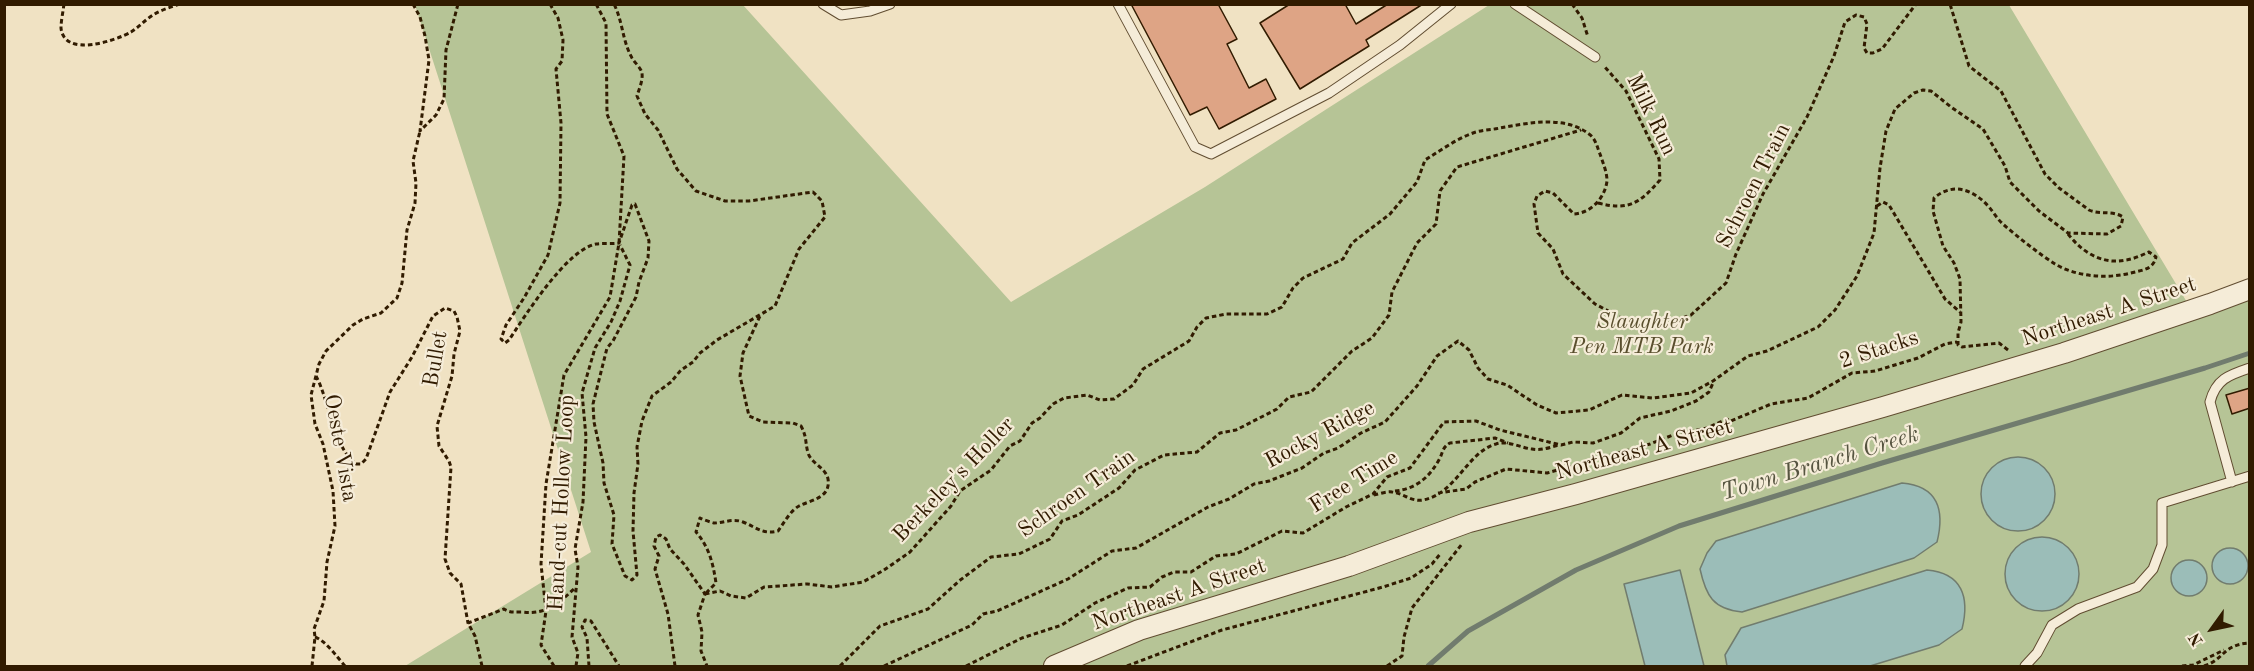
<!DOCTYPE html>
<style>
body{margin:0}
#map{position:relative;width:2254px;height:671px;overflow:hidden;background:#f0e2c3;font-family:"Old Standard TT",serif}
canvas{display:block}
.frame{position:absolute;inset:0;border:6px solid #311b00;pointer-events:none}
.north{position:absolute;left:2182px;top:599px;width:60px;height:60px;-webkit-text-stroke:4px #f5ecd8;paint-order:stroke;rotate:237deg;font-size:16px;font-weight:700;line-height:24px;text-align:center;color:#311b00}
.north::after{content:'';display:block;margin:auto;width:21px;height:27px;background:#311b00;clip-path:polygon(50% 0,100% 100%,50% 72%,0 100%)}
</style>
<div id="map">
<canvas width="2254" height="671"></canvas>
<div class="frame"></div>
<div class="north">N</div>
</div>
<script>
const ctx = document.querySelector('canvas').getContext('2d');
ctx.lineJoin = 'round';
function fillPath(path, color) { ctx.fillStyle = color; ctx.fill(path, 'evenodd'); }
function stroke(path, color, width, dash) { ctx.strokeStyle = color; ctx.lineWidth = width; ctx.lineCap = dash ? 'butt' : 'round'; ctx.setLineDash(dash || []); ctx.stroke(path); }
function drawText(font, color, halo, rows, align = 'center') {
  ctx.font = font + ' "Old Standard TT",serif'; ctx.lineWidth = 4.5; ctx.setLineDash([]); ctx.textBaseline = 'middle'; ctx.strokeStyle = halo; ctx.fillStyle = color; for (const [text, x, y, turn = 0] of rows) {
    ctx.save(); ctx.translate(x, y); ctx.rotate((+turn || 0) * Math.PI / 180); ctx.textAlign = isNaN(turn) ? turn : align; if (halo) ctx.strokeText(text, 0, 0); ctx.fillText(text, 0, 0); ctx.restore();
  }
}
const green = new Path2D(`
 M415,5H743L1011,302L1205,187L1489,5H2009L2197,319L2249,300V666H405L591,552Z`);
const water = new Path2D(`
 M1981 494a37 37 0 1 1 74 0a37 37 0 1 1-74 0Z
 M1902,483C1938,486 1945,510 1937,542L1914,558L1742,612C1713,609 1706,596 1700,569L1707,553L1716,541Z
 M2005 574a37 37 0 1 1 74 0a37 37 0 1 1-74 0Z
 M2212 566a18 18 0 1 1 36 0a18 18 0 1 1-36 0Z
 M2171 578a18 18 0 1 1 36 0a18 18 0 1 1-36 0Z
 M1680,570L1704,666H1645L1624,584Z
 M1927,570C1962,573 1970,597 1962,629L1939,645L1870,666H1727L1725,655L1741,628Z`);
const stream = new Path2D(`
 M1428,666L1468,631L1576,570L1679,526L1882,463L2205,368L2250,353`);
const building = new Path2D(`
 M1131,4H1218L1237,39L1227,44L1249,88L1266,79L1276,99L1219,129L1207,107L1190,115Z
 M1290,4H1345L1356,24L1388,4H1423L1366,40L1369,46L1300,89L1260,23Z
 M2250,388V408L2232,414L2226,395Z`);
const path = new Path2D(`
 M64,4C63,12 61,21 61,28C64,58 115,41 131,32C139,27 145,20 153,15C161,10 171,7 180,4
 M413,4L420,17L425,36L429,60L420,131L436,115L444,99L446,50L458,4
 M550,4L558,18L563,40L562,61L556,69L561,123L560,203L548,255L524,298L506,325L501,339L505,343L509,340C525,316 566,250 596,244C603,243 612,244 619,243L632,205L635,204L649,241L648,258L639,282L636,297L613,341L607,348L593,404L594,422L603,463L604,483L614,515L612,544L625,576L632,580L637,575L633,531L634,493L638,464L637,447L642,421L652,396L671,382L681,370L693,362L700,353L717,340L775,306L799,249L825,217L822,201L813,192L749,201H725L696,191L677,169L658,130L645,114L637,96C639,89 643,81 642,73C641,68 635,63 632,58C622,40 623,22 614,4
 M1572,4L1582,18L1588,37
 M1598,203C1629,211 1640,203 1660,180L1659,159L1626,91L1604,66
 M1877,206L1883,202L1889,205L1945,299L1960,312
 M2008,350L1999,343L1962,347L1958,345V333L1961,322L1960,279L1954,263L1943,246L1933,211L1934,198C1953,182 1973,189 1989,207C1994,213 1998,220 2004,225C2019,238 2038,253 2055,264C2077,277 2107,279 2131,273C2142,270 2153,270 2156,257L2149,252C2142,255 2134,259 2126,260C2102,265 2082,252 2068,234
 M316,376C330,402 332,445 356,464H361L366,459L390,392L412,357L433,316L445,308L454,311L457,317L460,331L454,354L452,376L437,426L439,446L449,461L451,467L445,559L450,573L461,584L468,623
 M1395,491C1416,489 1430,477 1440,458C1443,451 1443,447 1450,443L1495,438L1508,443
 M1438,493L1466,489L1475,482L1506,469L1547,473L1650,444L1673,435L1707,428L1727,419L1731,421L1771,404L1808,398L1852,373L1875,371L1918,358L1945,344L1957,342
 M1374,495C1379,494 1387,491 1392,492C1403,493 1411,502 1423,500C1456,494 1467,452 1496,444C1508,440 1521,448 1532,449C1541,451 1551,447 1559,445
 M706,593L716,583C713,563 709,547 696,532L700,518C704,520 710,522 714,523C724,523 732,518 743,522C756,527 763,535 778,531C784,523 790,511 799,506C811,500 831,498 828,479C826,468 811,463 808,453C805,442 807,437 801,426L793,423L763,422L749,416L740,376L743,353L760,316
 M705,594L720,591L731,596L746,598L764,587L807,584L832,587L863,582L884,570L910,552L951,506L960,491L991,470L1010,446L1020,441L1032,423L1040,418L1053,404L1064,398L1087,395L1100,400L1114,399L1133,385L1143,369L1189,341L1197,327L1206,318L1226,314H1267L1282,307L1293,288L1303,278L1343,259L1352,243L1390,214L1417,182L1425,160C1440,151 1456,139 1473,133C1481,130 1491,130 1500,128C1528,123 1564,115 1589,134C1596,139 1597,147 1600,154C1603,163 1607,172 1607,181C1605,198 1591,213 1574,214L1553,193L1545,191L1537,196L1534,204L1538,233L1553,249L1563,274L1595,304L1627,321L1656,327L1691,315L1726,283L1736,254L1763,194L1807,117L1834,56L1845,22L1856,15L1864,17L1867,24L1864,48L1867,53H1873L1882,49L1916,4
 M315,637C326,641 337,657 345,666
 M312,666L315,637L314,629L324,601L327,562L335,526L333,491L323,444L315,424L311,395L319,364L326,351L353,325L363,319L381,313L397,298L402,283L407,230L415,203L416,183L413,161L420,131
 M482,666L475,636L468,623L504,609C510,613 515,612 522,612C547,615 559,603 576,587
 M554,666L541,645L546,611L541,564L546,484L564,375L610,297L619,243L624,156L607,114L606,23L596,4
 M576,666L578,653L572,637L578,567L575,549L583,502L586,437L582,393L595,348L611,322L620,301L630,265L620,245
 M589,666L587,638L582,627L585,620L591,621L619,666
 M675,666L668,614L655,569L659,556L654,546L656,537L660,535L666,539L670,549L684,564L705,594L698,615L702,632L701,651L707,666
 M840,666L880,626L928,609L959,581L991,557L1019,554L1050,539L1062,521L1078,515L1119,488L1135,470L1164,455L1197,452L1220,433L1236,430L1277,409L1289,397L1311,392L1352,351L1372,338L1389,315L1392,292L1417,243L1436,224L1440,191L1457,167L1581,130
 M884,666L972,625L983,614L997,611L1068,579L1112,551L1136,548L1208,507L1229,499L1254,484L1269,481L1302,468L1324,453L1338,448L1361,433L1385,422L1417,386L1437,356L1458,341L1469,350L1478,368L1488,379L1507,385L1537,405L1556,413L1589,410L1622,395L1653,398L1691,393L1713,381L1748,356L1767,351L1818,327L1835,310L1857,276L1874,233L1880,168L1886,131L1895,109L1914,93L1923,90L1931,91L1951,107L1983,129L2005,166L2010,182L2039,211L2068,233L2107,234L2121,226L2123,217C2112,210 2100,215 2089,210L2059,188L2045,174L2001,91L1969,66L1950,4
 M966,666L1022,638L1062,625L1095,603L1128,588L1150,587L1162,577L1174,572H1191L1216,556L1236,554L1282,531L1303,533L1346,507L1373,494L1387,477L1410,468L1444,422L1476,421L1500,430L1561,445L1573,442L1593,443L1621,433L1640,418L1671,411L1696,401L1709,392L1713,383
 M1127,666L1222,630L1383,587L1411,578L1432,564L1441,553
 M1387,666L1402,656L1404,637L1412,608L1462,544
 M2182,666L2193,665L2224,650
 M2204,666C2224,660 2223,644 2250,643`);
const service = new Path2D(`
 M823,4L841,15L870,11L890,4
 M1118,4L1195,147L1211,154L1329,93L1400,45L1451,4
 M1515,4L1595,57
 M2232,482L2210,402C2216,379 2229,375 2250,368
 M2025,666L2037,653L2052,625L2078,609L2137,587L2153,569L2162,545V503L2250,476`);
const minor = new Path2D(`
 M1054,666L1139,630L1349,566L1469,522L1576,494L1883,407L2064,353L2210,304L2250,289`);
const streetNames = [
 ["Milk Run",1651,115,64],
 ["Schroen Train",1754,186,-63],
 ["Northeast A Street",2109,312,-18],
 ["2 Stacks",1879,350,-18],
 ["Bullet",436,359,-80],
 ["Rocky Ridge",1320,435,-28],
 ["Oeste Vista",340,448,80],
 ["Northeast A Street",1644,450,-15],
 ["Berkeley's Holler",954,480,-46],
 ["Free Time",1354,482,-32],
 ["Schroen Train",1077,494,-35],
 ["Hand-cut Hollow Loop",562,503,-87],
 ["Northeast A Street",1179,595,-19]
];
const parkNames = [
 ["Slaughter",1642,322],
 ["Pen MTB Park",1642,347]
];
const waterNames = [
 ["Town Branch Creek",1820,464,-17]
];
fillPath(green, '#b6c496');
fillPath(water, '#9bbdb8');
stroke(water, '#717c6e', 1.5);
stroke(stream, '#717c6e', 5);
fillPath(building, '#dea485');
stroke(building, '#311b00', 1.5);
stroke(service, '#614d31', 11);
stroke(minor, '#614d31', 22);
stroke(path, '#311b00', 3, [4.5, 3]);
stroke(service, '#f5ecd8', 9);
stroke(minor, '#f5ecd8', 20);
drawText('22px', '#311b00', '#f5ecd8', streetNames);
drawText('italic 22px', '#594e2d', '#f5ecd8', parkNames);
drawText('italic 24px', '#565440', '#f5ecd8', waterNames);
</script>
